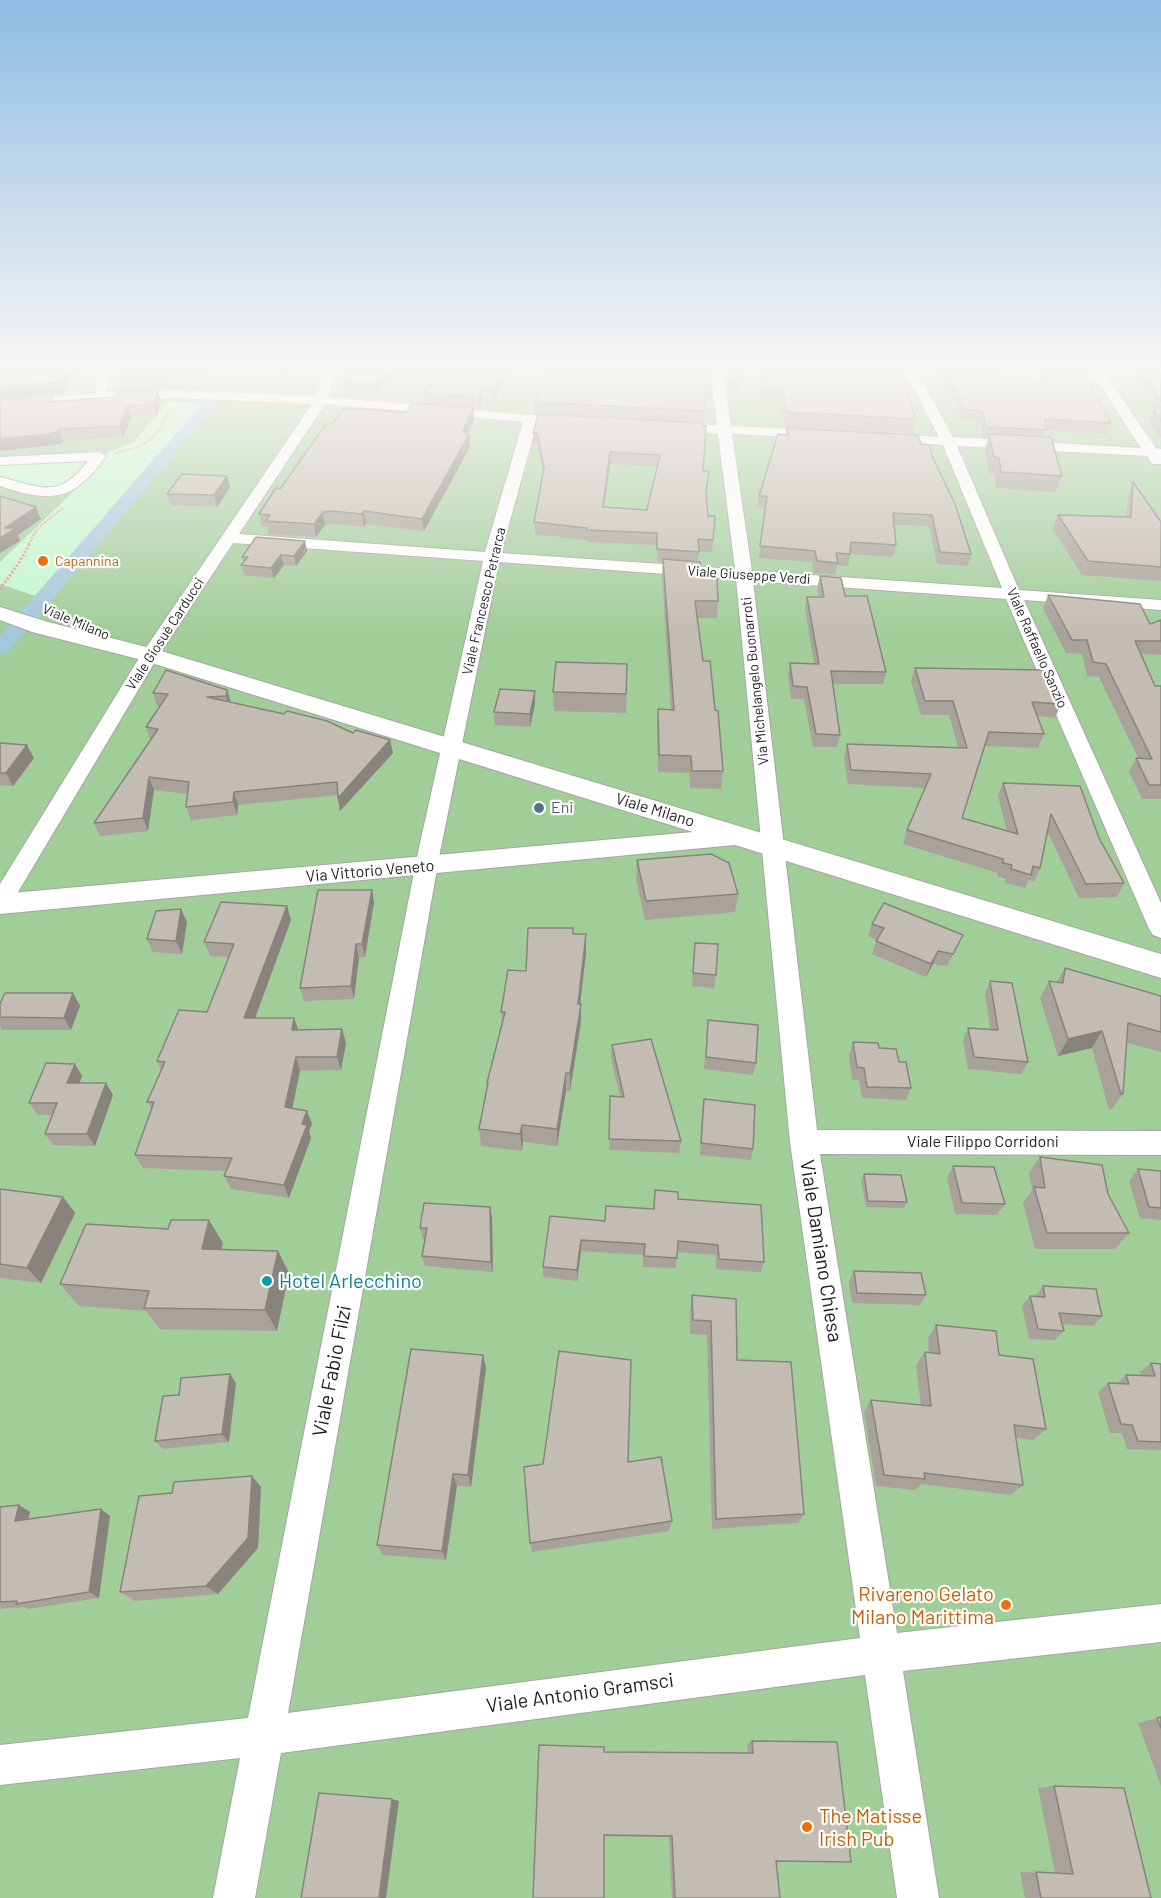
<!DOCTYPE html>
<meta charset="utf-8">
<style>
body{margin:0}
canvas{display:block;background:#efece4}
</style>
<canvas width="1161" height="1898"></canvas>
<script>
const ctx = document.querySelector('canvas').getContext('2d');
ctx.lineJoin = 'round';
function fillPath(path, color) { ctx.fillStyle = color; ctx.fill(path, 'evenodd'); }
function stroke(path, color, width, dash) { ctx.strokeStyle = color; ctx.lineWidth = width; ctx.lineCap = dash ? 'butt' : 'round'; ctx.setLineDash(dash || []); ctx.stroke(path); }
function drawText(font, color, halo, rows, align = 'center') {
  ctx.font = font + ' Barlow,sans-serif'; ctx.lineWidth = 4.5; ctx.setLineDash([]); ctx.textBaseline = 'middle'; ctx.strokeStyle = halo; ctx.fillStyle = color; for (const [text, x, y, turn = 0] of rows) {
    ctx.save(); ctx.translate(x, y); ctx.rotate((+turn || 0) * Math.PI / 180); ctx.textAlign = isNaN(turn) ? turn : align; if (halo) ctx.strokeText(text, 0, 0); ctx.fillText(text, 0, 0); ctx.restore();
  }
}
const forest = new Path2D(`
 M0,368H1161V1898H0Z`);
const park = new Path2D(`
 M168,401L207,403L41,598L0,584V562L80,485L107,453L134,442Z
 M90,459C64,499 39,489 0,476V463Z`);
const canal = new Path2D(`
 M249,368H294C283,378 252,375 236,382L7,653L0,655V636L226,376Z`);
const pathFar1 = new Path2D(`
 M116,453C147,445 156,441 169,411
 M29,544L37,529L63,508`);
const path = new Path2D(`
 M0,589L19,563L30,543`);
const minor = new Path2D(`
 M100,368H112L105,392L177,390L316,396L325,368H337L329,397L552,417L554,420L552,423H537L501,553L735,569L718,434L703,432L701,429L708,425H717L711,374L717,370L723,374L731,426L817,430L824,434L817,438L732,434L752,571L1002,588L943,445L888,442L881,438L888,434L939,437L903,368H915L953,437L1141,448L1091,371L1093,368H1101L1156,448L1161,449V464H1152L1147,456L957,446L1019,590L1161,600V610L1024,600L1161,903V938L1153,935L1149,929L1006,599L753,581L817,1130L1161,1131V1155L820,1154L897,1633L1161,1604V1642L903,1671L939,1898H897L865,1675L281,1753L255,1898H213L240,1758L0,1785V1745L248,1718L418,852L483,561L233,543L159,655L8,909L0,911V884L141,655L312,404L177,398L122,399L0,409V401L95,393L94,391ZM325,404L523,422L485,552L239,534ZM499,562L736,579L790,1142L860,1638L288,1713L440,852Z
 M99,452L106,456C74,502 51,503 0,486V477C41,487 58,500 88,461L0,465V457Z`);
const tertiary = new Path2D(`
 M0,607L48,622L158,650L1161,954V978L735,845L0,914V894L693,832L142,660L32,632L0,620Z`);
const wall = new Path2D(`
 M127,368H202L199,378L168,380L165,388L127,389L124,378Z
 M347,368H506L507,376L494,401L482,400L479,408L424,403L423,393L437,377L393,375L373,394L344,391L343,381Z
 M726,368H739L741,380L739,397L729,396L726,376Z
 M761,368H895L916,419L913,433L784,427L781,404L763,403L759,379Z
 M943,368H995L1002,380L1042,382L1039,373L1040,368H1084L1090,385L1111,423L1107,434L1046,430L1044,437L1062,476L1056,492L996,488L994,474L989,473L985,450L988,438L982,437L980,423L962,419L947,389L948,385L942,372Z
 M1139,368H1161V438L1149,422L1150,420L1149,418L1154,407L1136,376Z
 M544,376L712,385L711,396H706L703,422L534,413V402L545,384Z
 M158,390L161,402L157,415L131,417L123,437L63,441L62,443L54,445L0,451V400L52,396L54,401L116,397Z
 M473,408L474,420L467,434H469L470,447L424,531L366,524L364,527L334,524L325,525L316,537L269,534L267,527H262L259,514L332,424L406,412Z
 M703,423V471L708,483L706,496L708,516H715L712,552H699L698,562L701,577L718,601L717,618H697L703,661L715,710L723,771L721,789L690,788L689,773L658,772L657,727L658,709L671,710L662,576L663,562L657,561V545L587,542V540L535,534L534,522L543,473L537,444H533V433ZM610,464L657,466L647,510L604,507Z
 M787,428L921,444L931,454L971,554L968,566L937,564L929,526L894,525L896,545L893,557L850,554L848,566L837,565L835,574L814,573L812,562L759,558L766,507H757L759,496L786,435Z
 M1133,482L1161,522V581L1082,575L1053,529L1058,515L1126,517L1128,496Z
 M230,487L217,507L171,505L167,494Z
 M305,541L307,551L296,566L284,565L274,578L244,575L241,565L243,563L242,557Z
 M820,576L845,596L886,672L883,684H833L840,735L837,747H813L804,699H791L788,675L790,663L814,664L805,609L807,597H819L817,588Z
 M1048,595L1150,624L1161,620V655L1141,654L1155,686H1161V799H1142L1129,772L1136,758H1138L1099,677L1087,676L1082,654L1066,653L1043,609Z
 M627,664L626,713L554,711L553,692Z
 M915,668L1061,704L1055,718L1037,716L1044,734L1038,748L985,746L962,818L1007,831L998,796L1003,783L1099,838L1124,883L1117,897L1079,898L1048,833L1040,868L1034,882L1029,880L1025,888L1005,883L1006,879L997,876L998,873L903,844L907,830L925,788L848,784L844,758L847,744L958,747L949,715H921L911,681Z
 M227,690L231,702L353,733L390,740L393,753L340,811L337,795L238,805L237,815L191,820L186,807L188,794L154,790L148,831L100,836L94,823L150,740L146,727L160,706H157L153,693Z
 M535,704L530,727L495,725L494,712Z
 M0,743L34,758L13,786L0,785Z
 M637,860L738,894L735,912L645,920L636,879Z
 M372,890L374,902L365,957H359L354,999L304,1001L300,988Z
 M287,906L291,920L255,1018H294L298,1030L342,1029L346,1043L341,1070L300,1071L292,1108L307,1111L312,1124L309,1131L311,1138L289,1198L231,1189L224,1176L227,1171L143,1168L135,1155L152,1109L147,1102L161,1070L157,1061L207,1012L229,957L210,956L204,942Z
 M187,922L182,954L153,952L147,939Z
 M872,924L963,935L957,947L947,966L933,964L926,977L872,954L877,940L868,936Z
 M573,934L586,953L580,1004L581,1022L570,1091H566L557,1146L523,1142L522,1151L481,1146L479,1129L487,1089V1083L502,1024L501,1012L526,971Z
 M695,943L716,975L714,988L692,986Z
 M1065,968L1161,996V1052L1127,1043L1123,1094L1111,1110H1109L1092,1048L1058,1056L1040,998L1049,981L1057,982Z
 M990,981L1028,1062L1021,1074L968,1069L963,1040L968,1028L990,1029L985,994Z
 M73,993L80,1006L71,1030H2L0,1026V1004Z
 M708,1020L756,1063L753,1075L704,1069Z
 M853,1042L879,1048L899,1062L911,1088L906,1100L862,1098L859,1080H852L849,1055Z
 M612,1045L681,1141L679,1153L609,1150L610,1096H620L611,1058Z
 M75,1064L82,1076L80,1083L113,1095L95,1146L53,1145L45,1134L52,1115H38L29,1103Z
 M704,1099L753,1149L751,1160L700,1155L702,1111Z
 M1040,1157L1108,1194L1129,1233L1115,1249H1035L1023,1203L1032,1190L1029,1173Z
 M953,1166L1005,1204L997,1215L955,1214L947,1178Z
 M1138,1169L1161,1171V1220L1140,1218L1129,1181Z
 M864,1174L907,1202L904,1208L866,1207L861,1180Z
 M0,1189L63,1197L75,1213L41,1283L0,1278Z
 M655,1190L678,1199L764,1262L761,1272L716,1269V1255L677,1252L676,1268L643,1267V1255L581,1251L577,1281L543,1277V1267L605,1221L653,1209Z
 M490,1207L492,1218L493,1272L425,1266L422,1256L425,1239H423L420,1228Z
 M223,1243L221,1249L278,1251L289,1273L277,1331L160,1329L146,1311L79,1306L60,1284Z
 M854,1271L926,1295L920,1305L852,1303L849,1282Z
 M1043,1286L1102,1316L1093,1326L1062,1324L1064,1331L1055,1340L1029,1339L1022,1306L1030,1296L1035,1297Z
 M692,1295L737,1360L804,1514L798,1523L712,1529L707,1335L690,1334V1310Z
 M936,1325L999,1355L1046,1429L1033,1440L1016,1438L1023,1485L1011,1495L921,1484L915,1490L876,1486L864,1412L871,1400L921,1405L916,1365L925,1352L929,1353L928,1338Z
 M1151,1363L1161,1364V1450L1127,1449L1122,1433H1110L1098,1392L1108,1383H1117L1126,1375L1141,1376L1140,1372Z
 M486,1368L471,1487L457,1486L446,1560L383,1555L377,1545Z
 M236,1383L229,1442L163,1449L155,1441L179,1395Z
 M628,1462L672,1521L669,1531L532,1552L530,1543L543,1464Z
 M261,1487L258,1548L218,1594L135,1601L120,1592Z
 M0,1507L30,1512L28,1519L101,1509L110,1516L99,1598L28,1609L23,1607L0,1609Z
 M1161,1717V1786L1138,1723Z
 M752,1741L776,1861L780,1898H672L669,1837L604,1836V1752L748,1753L747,1745Z
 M1054,1786L1151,1898H1025L1020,1872L1055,1873L1038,1788Z`);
const shadedWall = new Path2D(`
 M66,368H75L63,393L0,399V387Z
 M196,368H202L199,378Z
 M389,368H392L393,375L373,394L372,384Z
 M505,368H506L507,376L494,401L493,391Z
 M164,369L168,380L165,388L162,377Z
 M158,390L161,402L157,415L153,404Z
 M482,390V400L479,408L478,398Z
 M127,406L131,417L123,437L120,426Z
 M473,408L474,420L467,435L469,434L470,447L424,531L422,519Z
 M59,429L63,441L62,443L54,445L0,451V439Z
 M610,452V464L602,519L603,507Z
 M227,476L230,487L217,507L214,495Z
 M36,507L41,519L18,535L20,541L0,553V538L5,528Z
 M364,511L366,524L364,527L362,514Z
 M323,512L325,525L316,537L314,524Z
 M305,541L307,551L296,566L294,556Z
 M281,555L284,565L274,578L271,568Z
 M227,690L231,703L230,709L226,696Z
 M535,691V704L530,727V714Z
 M390,740L393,753L340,811L338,798Z
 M27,745L34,758L13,786L6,773Z
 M149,777L154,790L148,831L143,818Z
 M234,792L238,805L237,815L233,802Z
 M372,890L374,902L365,957L362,944Z
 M287,906L291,920L250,1032L244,1018Z
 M181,909L187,922L182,954L176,941Z
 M586,934V953L578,1022V1004Z
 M356,944L359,957L354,999L351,986Z
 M938,951L933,964L926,977L931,964Z
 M73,993L80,1006L71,1030L64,1018Z
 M581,1004V1022L570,1091V1073Z
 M294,1018L299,1032L292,1030Z
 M342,1029L346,1043L341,1070L337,1057Z
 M1102,1031L1092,1048L1058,1056L1068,1039Z
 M296,1057L300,1071L290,1120L285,1107Z
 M75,1064L82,1076L75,1095L67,1083Z
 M566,1073V1091L557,1146V1129Z
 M106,1083L113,1095L95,1146L87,1134Z
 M307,1111L312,1124L309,1131L311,1138L289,1198L284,1185L302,1124Z
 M522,1125L523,1142L522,1151L520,1134Z
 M63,1197L75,1213L41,1283L27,1268Z
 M490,1207L492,1218L493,1272L491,1262Z
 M209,1220L223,1243L215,1271L202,1249Z
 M581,1240V1251L577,1281V1270Z
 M278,1251L289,1273L277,1331L265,1310Z
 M483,1355L486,1368L471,1487L468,1475Z
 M230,1374L236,1383L229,1442L222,1434Z
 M453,1474L457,1486L446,1560L442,1551Z
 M252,1476L261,1487L258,1548L218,1594L206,1586Z
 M19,1505L30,1512L26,1528L15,1521Z
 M101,1509L110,1516L99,1598L89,1592Z
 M392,1799L399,1801L386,1898H379Z`);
const building = new Path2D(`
 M0,368H66L59,382L0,387Z
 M127,368H180L164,369L162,377L124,378Z
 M347,368H389L372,384L343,381Z
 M445,368H505L493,391L482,390L478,398L423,393Z
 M548,368H591L647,371L648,368H710L712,385H707L704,411L534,402L549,376H544Z
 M728,368H739L741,380H730Z
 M762,368H895L896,372H901L916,419L786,412L783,390L765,389Z
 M948,368H995L1002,380L1048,382L1044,368H1084L1090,385L1111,423L1044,419L1047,430L986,427L983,412L965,409L950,379H953Z
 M1141,368H1161V402Z
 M158,390L153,404L127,406L120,426L59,429L58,432L49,434L0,439V400L52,396L49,402L116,397L118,392Z
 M413,403L473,408L463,431H467L465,434H469L422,519L364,511L362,514L332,511L323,512L314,524L266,521L270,515L259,514L276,488L280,489L326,424H332L344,408L406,412Z
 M1153,407L1161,408V421L1153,411L1156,412Z
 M538,414L703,423V426H706L703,471L709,472L706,493L708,516H715L713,540L698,539L699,552L657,549V533L587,530V528L534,522L544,468L537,433H533ZM610,452L660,455L647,510L603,507Z
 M787,428L918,435L921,444L930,445L931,454L955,504L971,554L940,552L932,515L893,513L896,545L851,542L850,554L836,553L838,563L817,561L815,551L760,546L767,496H759L778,434L788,435Z
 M989,434L1051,437L1062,476L1001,472L999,458L994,457Z
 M182,474L227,476L214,495L167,494Z
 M1133,482L1161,522V567L1088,561L1058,515L1131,517Z
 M0,496L36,507L5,528L15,529L0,538Z
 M256,537L305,541L294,556L281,555L271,568L241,565L248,557H242Z
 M663,559L700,562L701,577H717L718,601H695L703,661H710L715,710L718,711L723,771H692L691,756L659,755L658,709L674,710Z
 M820,576L841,578L845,596H867L886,672L831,671L840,735L816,734L807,687L793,686L790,663L819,664L807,597H824Z
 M1048,595L1140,604L1150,624L1161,620V641H1135L1155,686H1161V785H1149L1136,758L1152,759L1106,664L1093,662L1087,640H1072Z
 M556,662L627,664L626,694L553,692Z
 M915,668L1046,670L1061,704L1032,702L1044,734L989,732L962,818L1018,834L1003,783L1080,786L1099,838L1124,883L1086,884L1051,814L1040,868L1033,866L1031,875L1011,869L1012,865L1003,863V859L907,830L931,774L851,770L847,744L967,748L953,701H925Z
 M166,670L227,690L226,696L207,697L284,714L287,711L327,721L353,733L356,730L390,740L338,798L337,782L234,792L233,802L186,807L189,782L149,777L143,818L94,823L158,729L146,727L168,694L153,693Z
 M500,689L535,691L530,714L494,712Z
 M0,743L27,745L6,773H0Z
 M711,854L729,863L738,894L646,901L637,860Z
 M318,890H372L362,944H356L351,986L300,988Z
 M221,902L287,906L244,1018H294L292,1030L342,1029L337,1057H296L285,1107L307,1111L302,1124L307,1125L284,1185L224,1176L232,1158L135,1155L154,1102H147L165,1062L157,1061L179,1010L207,1012L234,944L204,942Z
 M884,903L963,935L953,954L938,951L931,964L876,941L884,928L872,924Z
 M181,909L176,941L147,939L156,911Z
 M528,928H573V934H586L578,1004H581L570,1073H566L557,1129L522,1125L520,1134L479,1129L488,1083H487L505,1012H501L508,970L526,971Z
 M695,943L718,944L716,975L693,973Z
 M1065,968L1161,996V1032L1128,1023L1123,1094H1121L1102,1031L1068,1039L1049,981L1063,983Z
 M990,981L1012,983L1028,1062L974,1057L968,1028L998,1030Z
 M5,993H73L64,1018L0,1017V1004Z
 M708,1020L758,1025L756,1063L706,1057Z
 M651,1039L681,1141L609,1139L610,1096L624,1097L612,1045Z
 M853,1042L878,1043L879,1048L896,1049L899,1062H906L911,1088L867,1087L864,1068L857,1067Z
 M46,1063L75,1064L67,1083H106L87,1134H45L57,1103H29Z
 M704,1099L755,1105L753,1149L701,1143Z
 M1040,1157L1102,1165L1108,1194L1129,1233H1047L1034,1187L1045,1188Z
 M953,1166L994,1167L1005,1204L962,1203Z
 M1138,1169L1161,1171V1208L1149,1207Z
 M864,1174L901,1175L907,1202L868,1201Z
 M0,1189L63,1197L27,1268L0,1264Z
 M655,1190L678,1192V1199L761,1205L764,1262L719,1259L718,1245L678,1241L677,1258L644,1256L645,1244L581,1240L577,1270L543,1267L550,1216L605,1221L606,1206L654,1209Z
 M424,1203L490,1207L491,1262L422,1256L427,1228H420Z
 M171,1220H209L202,1249L278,1251L265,1310L144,1308L149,1291L60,1284L86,1224L168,1229Z
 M854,1271L921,1273L926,1295L857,1293Z
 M1043,1286L1096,1289L1102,1316L1059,1313L1064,1331L1038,1329L1030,1296L1045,1297Z
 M692,1295L736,1299L737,1360L791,1362L804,1514L716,1519L711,1321L693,1320Z
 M936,1325L996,1331L999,1355L1033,1359L1046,1429L1014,1425L1023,1485L924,1473L925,1479L884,1475L871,1400L931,1406L925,1352L940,1354Z
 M411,1349L483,1355L468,1475L453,1474L442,1551L377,1545Z
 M559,1351L631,1360L628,1462L661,1457L672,1521L530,1543L524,1467L543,1464Z
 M1151,1363L1161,1364V1442L1138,1441L1132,1425L1121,1424L1108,1383L1129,1384L1126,1375L1155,1376Z
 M230,1374L222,1434L155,1441L163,1396L179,1395L181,1378Z
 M252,1476L248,1538L206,1586L120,1592L139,1496L172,1493L174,1482Z
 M19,1505L15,1521L101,1509L89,1592L16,1604L17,1601L0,1602V1507Z
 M1161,1717V1728L1157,1718Z
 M752,1741L837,1742L851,1862L776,1861L780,1898H675L672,1836L604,1835V1898H533L539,1745L604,1747V1752L753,1753Z
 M1054,1786L1124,1788L1151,1898H1041L1036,1872L1073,1874Z
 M319,1793L392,1799L379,1898H301Z`);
const markers = [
 [43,561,6,"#e8710a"],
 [539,808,6,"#5c6f8a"],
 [267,1281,6,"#0f9aa8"],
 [1006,1605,6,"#e8710a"],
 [807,1827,6,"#e8710a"]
];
const farFoodnames = [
 ["Capannina",55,561]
];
const farStreetnames = [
 ["Viale Giuseppe Verdi",749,575,4],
 ["Viale Francesco Petrarca",484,601,-77],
 ["Viale Milano",76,622,23],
 ["Viale Giosuè Carducci",165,634,-57],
 ["Viale Raffaello Sanzio",1037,648,66],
 ["Via Michelangelo Buonarroti",755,681,-96]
];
const serviceNames = [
 ["Eni",551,808]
];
const streetNames = [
 ["Viale Milano",655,810,17],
 ["Via Vittorio Veneto",370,871,-5],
 ["Viale Filippo Corridoni",983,1142]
];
const nearStreetnames = [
 ["Viale Damiano Chiesa",821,1251,81],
 ["Viale Fabio Filzi",332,1371,-79],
 ["Viale Antonio Gramsci",580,1693,-8]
];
const nearCulturenames = [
 ["Hotel Arlecchino",279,1281]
];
const nearFoodnames = [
 ["Rivareno Gelato",994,1594],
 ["Milano Marittima",994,1617],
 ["The Matisse",819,1816,"left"],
 ["Irish Pub",819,1839,"left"]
];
fillPath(forest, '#a1cd99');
fillPath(park, '#c1f8cd');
fillPath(canal, '#a5c7dc');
stroke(minor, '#a5a5a5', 2);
stroke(tertiary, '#a5a5a5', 2);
stroke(pathFar1, '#f78e6c', 2, [1.5, 1.5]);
stroke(path, '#f78e6c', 3, [2, 2]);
fillPath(minor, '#fff');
fillPath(tertiary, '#fff');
fillPath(wall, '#a8a29a');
fillPath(shadedWall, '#88847d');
fillPath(building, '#c3bcb3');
stroke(building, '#88847d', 1.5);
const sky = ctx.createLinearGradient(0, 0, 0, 634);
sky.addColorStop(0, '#8dbce3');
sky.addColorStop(0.58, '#f8f6f3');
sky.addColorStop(1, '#f8f6f300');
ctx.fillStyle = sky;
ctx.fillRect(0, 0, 1161, 634);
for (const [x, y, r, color] of markers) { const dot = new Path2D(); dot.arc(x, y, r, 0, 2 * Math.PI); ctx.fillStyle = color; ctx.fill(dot); stroke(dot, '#fff', 2); }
drawText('14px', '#c56008', '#fff', farFoodnames, 'left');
drawText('14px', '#1e1e1e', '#fff', farStreetnames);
drawText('16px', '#4e5e75', '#fff', serviceNames, 'left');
drawText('16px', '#1e1e1e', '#fff', streetNames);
drawText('20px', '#1e1e1e', '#fff', nearStreetnames);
drawText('20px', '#0d838f', '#fff', nearCulturenames, 'left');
drawText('20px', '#c56008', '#fff', nearFoodnames, 'right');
</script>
